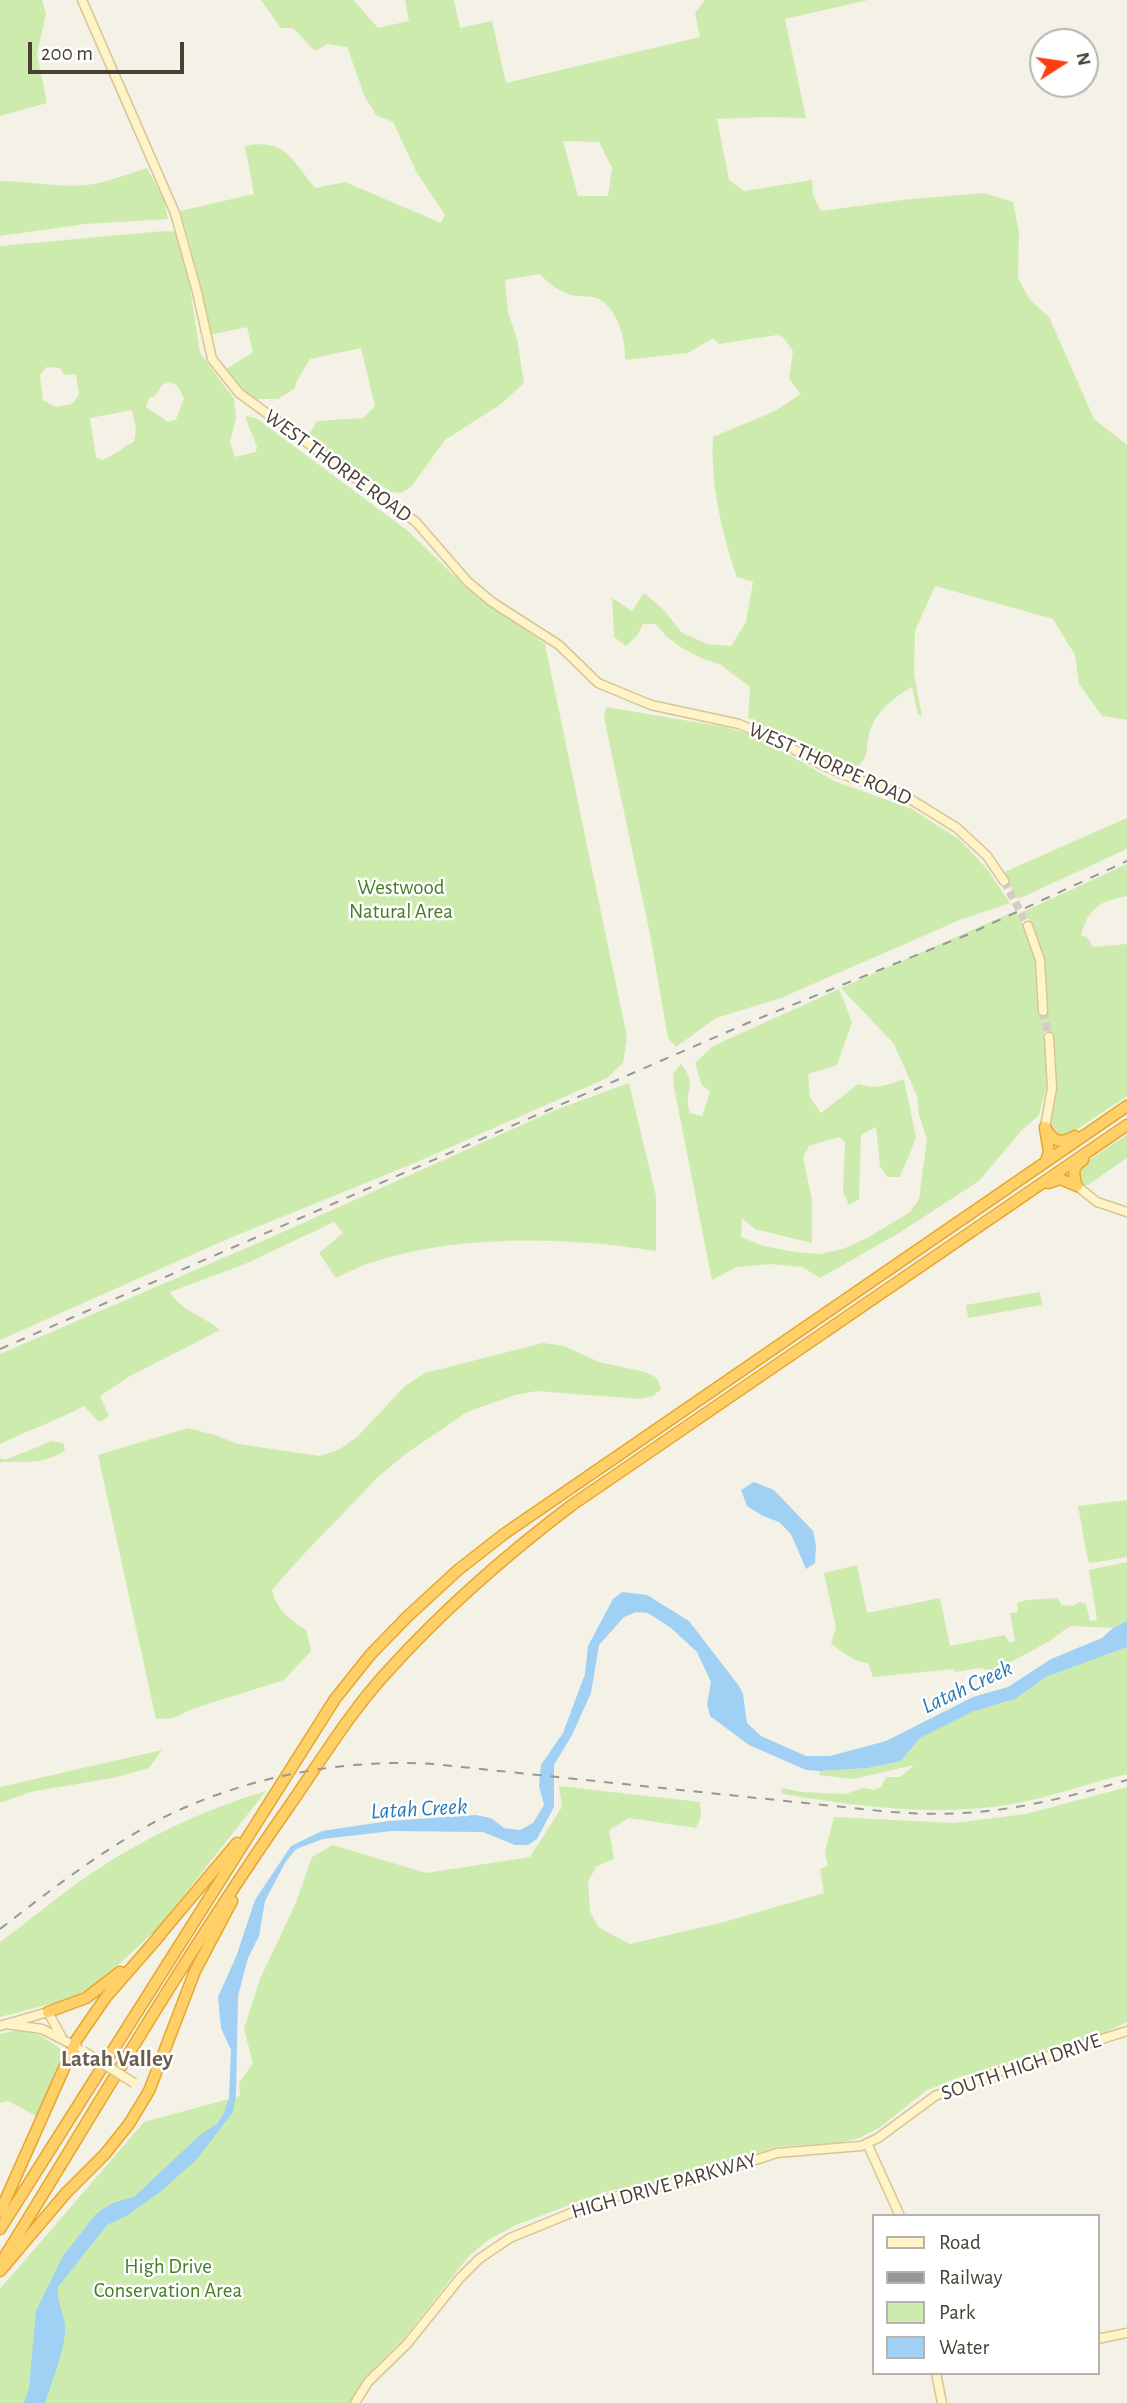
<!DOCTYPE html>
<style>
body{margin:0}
#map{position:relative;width:1127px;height:2403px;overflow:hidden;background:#f4f1e7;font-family:"Alegreya Sans",sans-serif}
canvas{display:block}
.legend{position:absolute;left:872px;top:2214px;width:228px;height:161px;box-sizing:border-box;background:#fff;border:2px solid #b6b3af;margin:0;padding:9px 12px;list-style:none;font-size:21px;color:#484136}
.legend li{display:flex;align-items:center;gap:14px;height:35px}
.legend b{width:35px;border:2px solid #b6b3af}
.north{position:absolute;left:1029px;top:28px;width:70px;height:70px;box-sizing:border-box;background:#fff;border:2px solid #b6b3af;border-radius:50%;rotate:78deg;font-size:19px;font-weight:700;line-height:28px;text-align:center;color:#484136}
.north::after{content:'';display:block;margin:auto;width:24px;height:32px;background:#ff3c14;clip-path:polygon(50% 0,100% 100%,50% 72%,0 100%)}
.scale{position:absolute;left:28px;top:42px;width:156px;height:32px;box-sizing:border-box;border:4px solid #484136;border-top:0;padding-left:9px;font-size:21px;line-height:24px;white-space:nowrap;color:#484136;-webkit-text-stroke:5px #fff;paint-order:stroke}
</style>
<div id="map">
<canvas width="1127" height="2403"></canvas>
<ul class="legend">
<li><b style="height:9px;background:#fff3c7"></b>Road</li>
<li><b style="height:9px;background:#979797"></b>Railway</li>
<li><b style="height:19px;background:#ceebae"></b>Park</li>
<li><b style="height:19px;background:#a0d0f4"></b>Water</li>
</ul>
<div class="north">N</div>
<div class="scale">200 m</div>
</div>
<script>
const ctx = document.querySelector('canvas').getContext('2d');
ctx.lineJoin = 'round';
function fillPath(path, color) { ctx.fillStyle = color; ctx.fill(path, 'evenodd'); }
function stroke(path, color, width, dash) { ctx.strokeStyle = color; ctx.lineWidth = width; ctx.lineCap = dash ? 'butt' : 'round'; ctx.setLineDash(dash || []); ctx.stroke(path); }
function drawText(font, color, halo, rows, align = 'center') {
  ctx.font = font + ' "Alegreya Sans",sans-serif'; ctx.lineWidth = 5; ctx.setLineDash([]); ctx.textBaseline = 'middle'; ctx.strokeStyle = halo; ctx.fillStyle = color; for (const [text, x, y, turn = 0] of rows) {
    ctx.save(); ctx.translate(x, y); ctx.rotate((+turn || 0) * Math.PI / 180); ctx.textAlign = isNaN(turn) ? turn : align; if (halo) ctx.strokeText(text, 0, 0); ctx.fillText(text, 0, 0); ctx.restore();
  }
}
const green = new Path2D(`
 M0,0H42L46,14L37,54L47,103L0,116Z
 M261,0H353L378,28L409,21L405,0H454L460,28L492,21L506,83L700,37L695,13L705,0H868L785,19L806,118L766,117L717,119L729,180L744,191L812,180L813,195L821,211L902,200L984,193L1013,202L1019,232L1018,278L1030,300L1049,317L1094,419L1127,445V720L1102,716L1079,684L1075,655L1053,619L935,586L915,631L914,674L922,717L918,714L912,687C894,697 873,714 869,735C865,752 870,755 856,769L829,761L748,718L750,687L721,665L701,658L682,648L667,637L656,624H643L637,636L626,646L614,637L612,598L632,611L644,593L663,609L682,633L708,644L731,646L746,622L753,582L737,577C722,536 710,480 713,437L775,411L801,394L789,379L793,351L783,337L777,335L719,344L713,338L688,353L625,360C626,342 619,313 602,301C593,294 581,298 571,295C558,291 549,283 539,274L505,280L508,312L517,339L524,383L501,404L445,440L411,487L401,493L392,492L336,457L309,434L317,421L363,418L375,406L361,348L310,359L298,379L294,389L278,399H251L225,370L253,352L247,327L209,335L190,245L180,211L254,194L245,146C285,138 292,160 315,188L345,182L441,223L445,215L417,173L393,122L376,115L365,97L347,47L328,44L315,51L293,28H281ZM563,141L599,142L612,168L608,196H578Z
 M147,168L164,200L168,219L85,224L0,236V181C32,181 67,190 99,183C115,179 131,173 147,168Z
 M164,231L178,232L187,268L200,353L234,399L236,418L230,442L235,457L256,452L257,447L246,419V416L256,418L408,531L468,589L545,644L627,1037L623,1063L607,1078L410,1165L230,1238L0,1340V246ZM47,367L60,368L64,375L76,374L79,394L72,404L56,407L43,400L40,375ZM169,382L178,386L184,399L176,419L168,422L146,407L149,398L155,396L162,385ZM132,410L136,429L134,442C122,447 114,456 102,460L96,457L90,418Z
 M606,707L725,727L757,736L834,781L912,809L960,840L987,869L1010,903L962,919L781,998L716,1018L676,1047L668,1038L650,934L604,718Z
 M1127,818V849L1018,899L1002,873Z
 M1127,864V896C1099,902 1089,907 1081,935L1087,937L1093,947L1127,944V1096L1067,1136L1059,1138L1052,1134L1050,1125L1056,1058L1051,1034L1044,1031L1048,1080L1039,1115L1021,1131L979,1181L899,1233L820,1278L802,1267L770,1264L737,1267L712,1280L674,1087L673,1074L681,1064C700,1088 682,1088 690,1113L702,1116L710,1092L702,1085L695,1063L713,1046L839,989L852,1022L837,1065L808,1074L810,1097L821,1113L858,1084C875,1090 888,1085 904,1079L916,1138L900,1177H887L880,1166L876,1127L861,1135L859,1199L849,1205L843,1192L845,1142L839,1137L809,1146L803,1157L812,1200V1243L755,1229L742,1218L741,1237L763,1246L795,1252L819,1254L843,1249L867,1238L910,1212L919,1199L927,1139L919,1115L917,1096L894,1044L841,988L1015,911C1025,924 1033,945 1036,962C1039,979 1035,995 1040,1012C1050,971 1042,949 1025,911Z
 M629,1083L656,1196V1251C567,1237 463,1234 376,1261C362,1265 349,1272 336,1278L319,1253L343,1233L334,1222L245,1264L170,1292C181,1311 202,1315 220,1330L130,1376L100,1396L109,1416L99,1422L84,1406C56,1421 28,1430 0,1444V1354L265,1240L555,1110Z
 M1127,1135V1158L1088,1185L1081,1186L1076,1173L1080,1166Z
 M1040,1292L1042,1305L968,1318L966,1305Z
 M543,1343L564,1346L599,1362L645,1372L657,1378L661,1389L653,1396L639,1399L537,1391L515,1395L467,1412L407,1453L379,1476L302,1556L272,1590C276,1609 290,1620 306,1630L311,1651L284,1680L195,1708L173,1718L156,1719L98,1455L188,1428L215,1435L238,1444L320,1456L340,1449L357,1437L405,1386L425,1373Z
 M52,1441L63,1443L65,1450C48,1464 22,1462 0,1462V1458L5,1460Z
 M1127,1500V1557L1091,1563L1088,1561L1078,1506Z
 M1127,1562V1621L1113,1628L1070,1626L1048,1642L994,1671L979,1668L955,1672L954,1669L873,1677L868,1663C854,1662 842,1652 831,1643L836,1628L824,1573L857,1565L867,1613L940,1598L950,1646L1005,1635L1009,1642L1015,1641L1010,1613L1018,1612L1017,1603L1027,1600L1058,1598L1061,1605L1073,1606L1079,1602L1086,1604L1090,1621L1097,1620L1089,1570Z
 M1127,1647V1774C1089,1783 1051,1797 1013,1804C938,1817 858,1807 784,1794L781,1792L782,1788L802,1792L846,1794L863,1788L874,1790L881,1787L886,1777H900L914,1765L853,1779L819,1775L820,1771L868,1768L901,1761L920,1738L972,1712L1015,1699L1046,1677Z
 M162,1750L149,1768L113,1778L30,1792L0,1803V1787Z
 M559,1786L700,1802L701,1817L696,1828L629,1818L609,1830L614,1859L597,1866L588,1881L590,1911L598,1927L630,1944L724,1922L824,1893L820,1869L828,1866L825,1852L834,1817L953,1823L1026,1814L1127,1787V2022L1103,2033L960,2077L927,2090L879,2128L857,2139L838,2143L776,2147L694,2175L604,2192L516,2225L488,2240L468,2257L405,2337L372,2370L350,2403H0V2289L144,2122L240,2096L239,2083L253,2063L244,2029L260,1979L295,1905L312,1857L333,1845L426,1873L530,1857L562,1807Z
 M266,1791L158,1928L105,1977L73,1998L0,2017V1942C29,1921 57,1897 86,1877C141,1839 203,1810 266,1791Z
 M17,2030L40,2035L61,2049L62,2055L38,2117L8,2101L0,2103V2034Z`);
const water = new Path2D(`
 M754,1482L774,1490L813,1531L816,1546L815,1563L806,1569L791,1534L779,1522L763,1516L747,1506L741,1490Z
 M622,1592L647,1595L689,1621L739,1686L743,1694L747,1723L761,1736L806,1756H830L886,1741L973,1697L1008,1687L1051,1659L1102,1638L1113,1628L1127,1621V1647L1046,1677L1015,1699L972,1712L920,1738L901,1761L868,1768L820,1771L806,1770L749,1745L710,1716L707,1704L711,1682L697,1652L671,1628L648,1613L636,1612L624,1617L599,1645L591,1693L572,1735L554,1765V1807L537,1839L528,1845H515L483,1832L392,1831L323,1839L296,1849L285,1863L265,1901L259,1936L248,1958L238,1996L236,2094L233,2112L197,2159L159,2193L126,2216L107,2225L58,2287C56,2301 64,2312 65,2326C67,2344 51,2384 45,2403H24L29,2388L36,2311L63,2256L96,2214L112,2203L134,2197L200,2135L217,2124L224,2113L229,2097L231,2050L221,2028L218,1997L236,1957L255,1900L291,1846L322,1831L389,1821L476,1815L491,1818L504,1828L520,1830L533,1823L544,1805L539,1786L541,1765L563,1733L585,1674L588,1646L613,1599Z`);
const secondaryTunnel = new Path2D(`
 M1004,881L1028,926
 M1043,1011L1049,1037`);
const secondary = new Path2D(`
 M82,0L175,213L197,292L212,359L239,393L416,522L468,582L492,602L559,645L598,683L651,705L739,724L777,740L820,764L852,778L902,794L957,828L987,856L1004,881
 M1028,926L1040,960L1043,1011
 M1045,1127L1052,1088L1049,1037
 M1077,1186L1097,1202L1127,1212
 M6,2024L42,2029L77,2047
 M0,2026L48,2012L61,2036
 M867,2143L900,2216
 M1097,2339L1127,2333
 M936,2373L942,2403
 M355,2403L368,2382L407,2344L460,2278L479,2259L510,2238L605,2199L706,2176L777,2153L861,2146L878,2138L935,2096L992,2074L1127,2031`);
const highway = new Path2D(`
 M1045,1127C1052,1141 1061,1145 1075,1136
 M1045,1128L1049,1152L1046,1161
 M1048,1183L1060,1179L1077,1186
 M1077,1186C1073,1174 1072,1167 1083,1160
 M157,1938L237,1843
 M48,2012L86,1998L120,1972
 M0,2212L77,2039L106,1997L161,1934
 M0,2229L335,1699L371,1654L408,1616L458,1570L504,1534L1127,1106
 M0,2264C95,2111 185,1955 288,1808C320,1762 350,1712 388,1671C444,1609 506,1555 572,1505L1127,1125
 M0,2271L66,2193L105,2154L129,2124L149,2091L195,1971L232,1901`);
const rail = new Path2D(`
 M0,1349L750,1022L969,934L1127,861
 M0,1929C48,1892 96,1855 149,1825C234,1779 337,1758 433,1764L881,1811C974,1820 1039,1806 1127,1780`);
const secondaryBridge = new Path2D(`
 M83,2051L134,2083`);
const streetNames = [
 ["WEST THORPE ROAD",338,466,36],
 ["WEST THORPE ROAD",830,764,24],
 ["SOUTH HIGH DRIVE",1021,2067,-19],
 ["HIGH DRIVE PARKWAY",664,2186,-16]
];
const parkNames = [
 ["Westwood",401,888],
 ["Natural Area",401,912],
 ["High Drive",168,2267],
 ["Conservation Area",168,2291]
];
const waterNames = [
 ["Latah Creek",967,1687,-25],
 ["Latah Creek",419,1809,-3]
];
const neighbourhoodNames = [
 ["Latah Valley",117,2059]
];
fillPath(green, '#ceebae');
fillPath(water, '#a0d0f4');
stroke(secondaryTunnel, '#d2cec4', 8, [8, 4]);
stroke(secondary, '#d7c695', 11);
stroke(highway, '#e6a730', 13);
stroke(secondary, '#fff3c7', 8);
stroke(highway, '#ffd068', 10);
stroke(rail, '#979797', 2, [9, 9]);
stroke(secondaryBridge, '#d7c695', 11, []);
stroke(secondaryBridge, '#fff3c7', 8);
drawText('21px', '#484136', '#fff', streetNames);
drawText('21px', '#457d25', '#fff', parkNames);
drawText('italic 23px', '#2979ba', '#fff', waterNames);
drawText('bold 23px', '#6b5f4c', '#fff', neighbourhoodNames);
</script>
